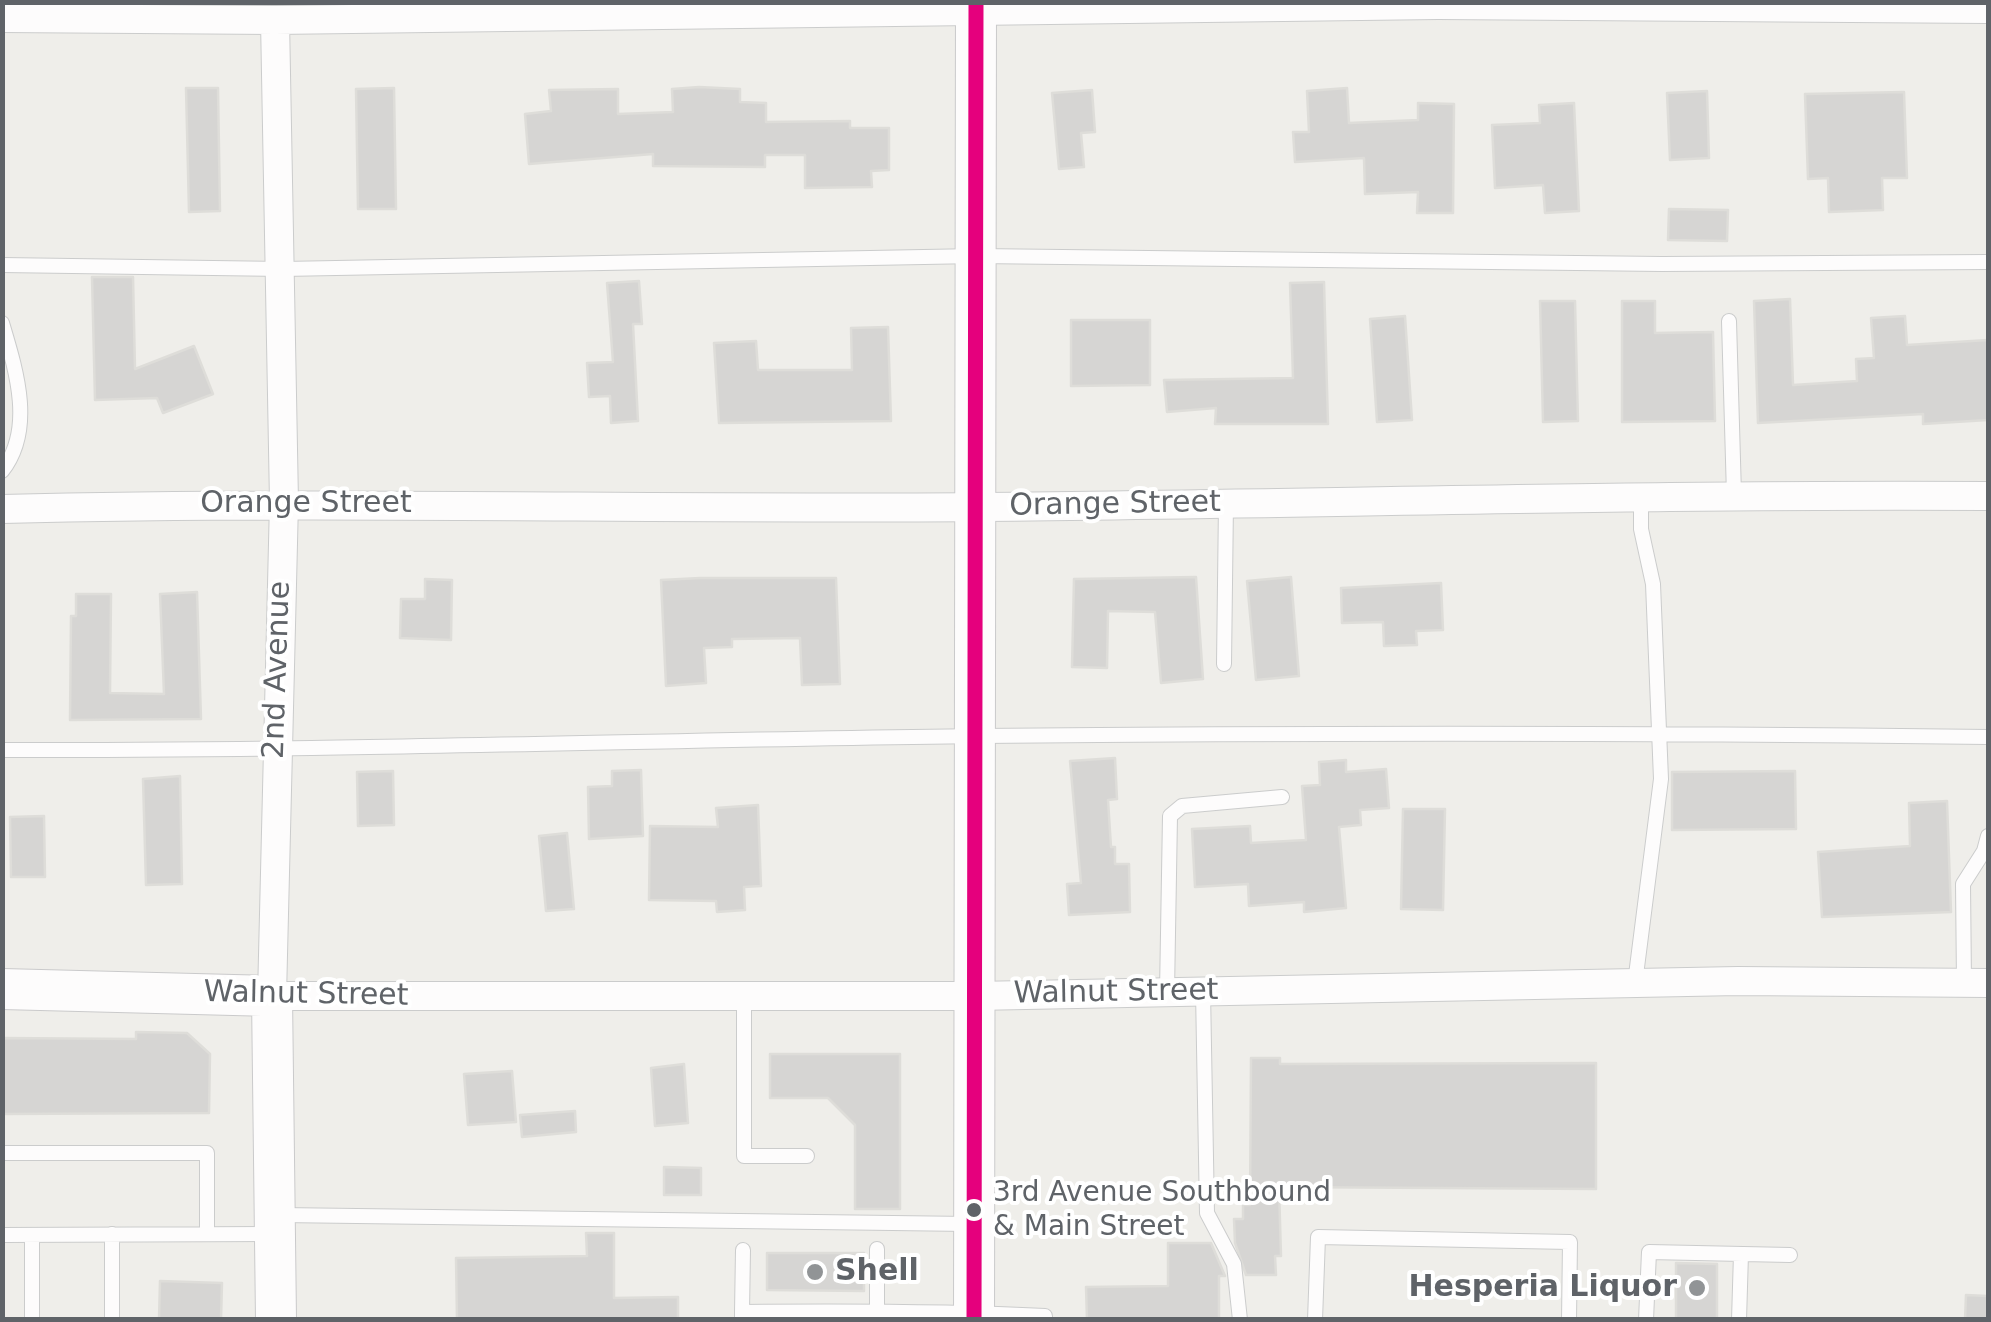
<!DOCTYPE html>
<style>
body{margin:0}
#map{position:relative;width:1991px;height:1322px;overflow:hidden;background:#efeeea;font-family:"DejaVu Sans",sans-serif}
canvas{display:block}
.frame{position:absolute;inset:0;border:5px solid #5f6368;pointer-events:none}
</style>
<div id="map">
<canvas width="1991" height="1322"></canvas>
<div class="frame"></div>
</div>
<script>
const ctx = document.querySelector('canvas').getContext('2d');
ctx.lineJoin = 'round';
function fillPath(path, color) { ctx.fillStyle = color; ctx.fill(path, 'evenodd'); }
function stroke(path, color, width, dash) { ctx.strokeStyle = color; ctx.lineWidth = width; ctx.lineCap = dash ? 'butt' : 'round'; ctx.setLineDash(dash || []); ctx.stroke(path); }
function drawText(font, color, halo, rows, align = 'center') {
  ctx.font = font + ' "DejaVu Sans",sans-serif'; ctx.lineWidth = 8; ctx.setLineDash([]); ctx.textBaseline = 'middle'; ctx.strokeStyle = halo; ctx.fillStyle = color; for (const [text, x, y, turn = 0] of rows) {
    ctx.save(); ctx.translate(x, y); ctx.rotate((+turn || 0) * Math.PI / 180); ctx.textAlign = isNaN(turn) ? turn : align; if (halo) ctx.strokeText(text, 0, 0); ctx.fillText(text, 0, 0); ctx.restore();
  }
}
const building = new Path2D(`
 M699,87L740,89V102L766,103V122L850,121V128H889V170L871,171L872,187L805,188V155H765V167L653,166V154L529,164L525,114L551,111L549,90L618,89V114L673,112L672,89Z
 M186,88H218L220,211L189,212Z
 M394,88L396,209H358L356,89Z
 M1347,88L1349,123L1418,120V103L1454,104L1453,213H1417L1418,192L1365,194L1364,158L1295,162L1293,132H1309L1307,91Z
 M1092,90L1095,132L1081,133L1084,167L1059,169L1052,93Z
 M1707,91L1709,158L1670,160L1667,93Z
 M1904,92L1907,178H1882L1883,210L1829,212L1828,178L1808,179L1805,94Z
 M1574,103L1579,211L1545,213L1543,185L1495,188L1492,125L1540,123L1539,105Z
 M1669,209L1728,210L1727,241L1668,240Z
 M92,277H133L135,369L194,346L213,394L163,413L157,398L95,400Z
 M639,281L642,324H633L638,421L611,423L610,396L589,397L587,363L613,362L607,283Z
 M1324,282L1328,424H1215L1216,408L1167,412L1164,380L1293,378L1290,283Z
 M1790,299L1793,385L1857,381L1856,359L1874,358L1871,318L1905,316L1907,345L1988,340V420L1923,424V414L1758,423L1754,301Z
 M1540,301H1575L1578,421L1543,422Z
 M1622,301H1655V333L1713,332L1715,421L1622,422Z
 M1405,316L1412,420L1377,422L1370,319Z
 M1071,320H1150V385L1071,386Z
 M888,327L891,421L719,423L714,343L756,341L758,370H852L851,328Z
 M1196,577L1203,679L1161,683L1155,612L1108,611L1107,668L1072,667L1074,579Z
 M1291,577L1299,676L1256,680L1247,581Z
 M700,578H836L840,684L802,685L800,638L732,639V647L704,648L706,683L666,686L661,580Z
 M425,579L452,580L451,640L400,638L401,599H425Z
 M1441,583L1443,630L1416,631L1417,645L1384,646L1383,622L1342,623L1341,588Z
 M197,592L201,719L70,720L71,616H76V594H111L110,693L164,694L160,594Z
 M1115,758L1117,799L1108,800L1111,847H1115V864H1129L1130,912L1069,915L1067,884L1081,883L1070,761Z
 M1346,760V772L1386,769L1389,808L1360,810L1361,825L1339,827L1346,908L1304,912V902L1249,906L1248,884L1195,887L1192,829L1250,826L1251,843L1306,840L1302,786L1320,785L1319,762Z
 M641,770L643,836L589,839L588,787L612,786V771Z
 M393,771L394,825L358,826L357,772Z
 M1795,771L1796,829L1672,830V772Z
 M180,776L182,884L146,885L143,779Z
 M1947,801L1951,912L1822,917L1818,852L1910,846L1909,803Z
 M758,805L761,886L744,887L745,910L717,912L716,901L649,900L650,826L718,827L716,808Z
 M1403,809H1445L1443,910L1401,909Z
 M44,816L45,877H11L10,817Z
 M567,833L574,909L546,911L539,836Z
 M136,1032L187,1033L210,1054L209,1113L2,1114V1038L136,1039Z
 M770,1054H900V1209H855V1125L828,1098H770Z
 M1251,1058H1280V1064L1596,1063V1189L1279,1187L1281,1256H1275L1276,1275H1246L1235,1243L1234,1219H1243V1205H1250Z
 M684,1064L688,1123L655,1126L651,1068Z
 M512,1071L516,1122L468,1125L464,1074Z
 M575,1111L576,1132L522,1137L520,1115Z
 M664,1167L701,1168V1195H664Z
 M586,1233H614V1298L678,1297V1320H457L456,1258L587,1256Z
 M1168,1243H1211L1225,1276H1219V1320H1087L1086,1287L1168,1286Z
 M767,1253H864V1291L767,1290Z
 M1676,1263L1717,1264V1320H1676Z
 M160,1281L222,1283L221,1320H159Z
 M1966,1295L1988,1296V1320H1965Z`);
const lane = new Path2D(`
 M2,265L283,269L977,256L1662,264L1988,262
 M1729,321L1734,495
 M2,323C16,370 35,429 2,471
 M1224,664L1226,503
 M2,750C329,751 654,740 980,736C1317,733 1652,733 1988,737
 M1635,983L1661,779L1653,584L1641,529V496
 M1964,983L1963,884L1984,851L1988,836
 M1203,991L1207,1213L1234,1264L1240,1320
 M1167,992L1170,816L1182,806L1282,797
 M744,996V1156H807
 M2,1153H207V1234
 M280,1215L969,1224
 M112,1234V1320
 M2,1235L272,1234
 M32,1235V1320
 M877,1249V1319
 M742,1312L743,1250
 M742,1320V1312C843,1311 944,1311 1045,1316V1320
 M1315,1320L1318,1237L1570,1242L1569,1320
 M1646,1320L1649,1252L1790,1255
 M1739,1320L1741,1254`);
const street = new Path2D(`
 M2,18L275,20L1438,5L1988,9
 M275,20L284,502L272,996H975L1738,981L1988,983
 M2,509C329,501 654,510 981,507C1317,504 1652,494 1988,496`);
const secondary = new Path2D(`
 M2,989L272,996L276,1320
 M974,1320L976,2`);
const bus1 = new Path2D(`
 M974,1320L976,2`);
const markers = [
 [974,1210,9,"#5f6368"],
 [815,1272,10,"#919496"],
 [1697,1288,10,"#919496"]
];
const busNames = [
 ["3rd Avenue Southbound",993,1194],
 ["& Main Street",993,1228]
];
const streetNames = [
 ["Orange Street",306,504],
 ["Orange Street",1115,505,-1],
 ["2nd Avenue",278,670,-88],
 ["Walnut Street",1116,993,-1],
 ["Walnut Street",306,995,1]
];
const poiNames = [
 ["Shell",835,1272],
 ["Hesperia Liquor",1677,1288,"right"]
];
fillPath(building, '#d6d5d3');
stroke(building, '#deddd9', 2.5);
stroke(lane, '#cbcccc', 16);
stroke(street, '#cbcccc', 30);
stroke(secondary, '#cacacb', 42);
stroke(lane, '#fdfcfc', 14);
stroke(street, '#fdfcfc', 28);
stroke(secondary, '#fdfcfc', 40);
stroke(bus1, '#e5007d', 15);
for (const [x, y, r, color] of markers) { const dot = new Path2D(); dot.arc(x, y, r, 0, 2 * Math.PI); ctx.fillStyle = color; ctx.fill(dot); stroke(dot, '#fff', 4); }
drawText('28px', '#5f6368', '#fff', busNames, 'left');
drawText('30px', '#5f6368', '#fff', streetNames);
drawText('bold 30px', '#5f6368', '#fff', poiNames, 'left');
</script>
